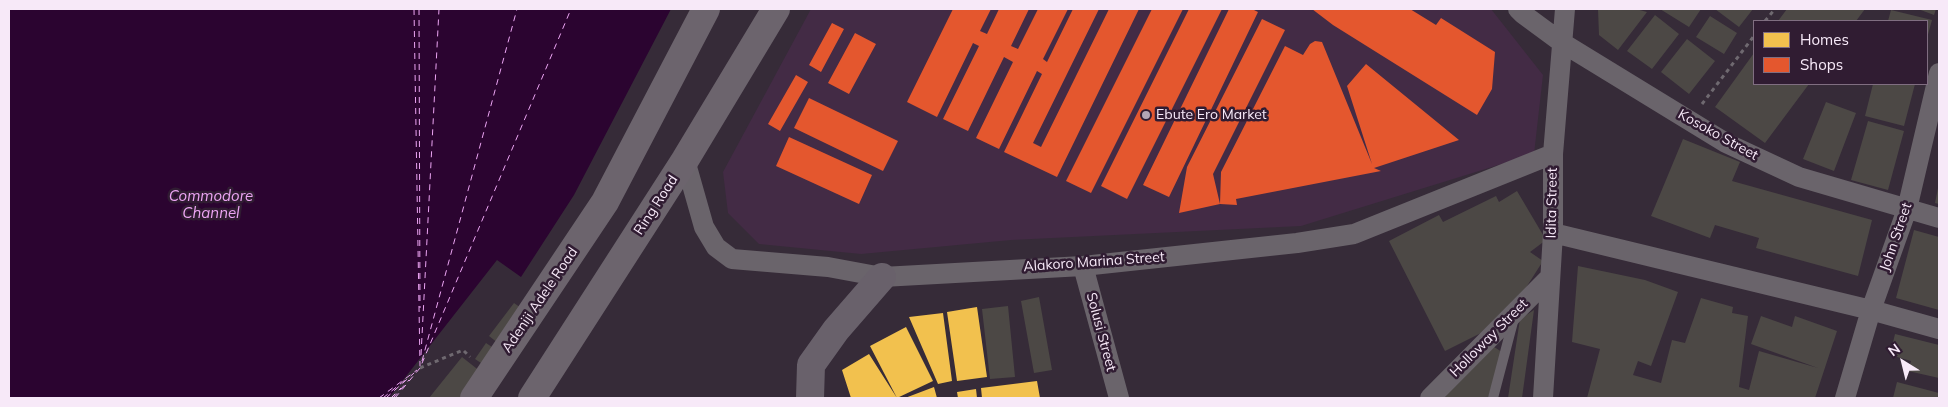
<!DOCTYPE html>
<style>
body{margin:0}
#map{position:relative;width:1948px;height:407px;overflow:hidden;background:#362b38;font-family:Mulish,sans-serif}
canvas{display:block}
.frame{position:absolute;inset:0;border:10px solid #f7e9f8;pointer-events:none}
.legend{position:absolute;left:1753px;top:20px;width:175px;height:65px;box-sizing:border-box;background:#301c32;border:1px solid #806e81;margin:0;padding:6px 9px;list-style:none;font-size:15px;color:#f7e9f8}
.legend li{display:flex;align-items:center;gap:10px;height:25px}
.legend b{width:25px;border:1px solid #806e81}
.north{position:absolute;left:1878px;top:337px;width:50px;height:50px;-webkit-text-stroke:4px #301c32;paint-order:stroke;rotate:324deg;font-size:14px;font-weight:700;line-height:20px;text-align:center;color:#f7e9f8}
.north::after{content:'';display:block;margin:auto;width:18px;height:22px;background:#f7e9f8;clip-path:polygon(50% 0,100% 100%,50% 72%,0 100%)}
</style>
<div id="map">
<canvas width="1948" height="407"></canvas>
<div class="frame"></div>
<ul class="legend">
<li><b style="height:14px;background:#f2c14e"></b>Homes</li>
<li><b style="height:14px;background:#e4572e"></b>Shops</li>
</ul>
<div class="north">N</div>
</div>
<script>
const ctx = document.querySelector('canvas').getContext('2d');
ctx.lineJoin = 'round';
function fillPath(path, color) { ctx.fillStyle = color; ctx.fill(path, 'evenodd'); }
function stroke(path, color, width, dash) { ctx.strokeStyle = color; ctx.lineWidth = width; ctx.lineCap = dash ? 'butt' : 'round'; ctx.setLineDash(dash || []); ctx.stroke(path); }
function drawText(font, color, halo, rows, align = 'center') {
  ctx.font = font + ' Mulish,sans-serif'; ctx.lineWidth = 5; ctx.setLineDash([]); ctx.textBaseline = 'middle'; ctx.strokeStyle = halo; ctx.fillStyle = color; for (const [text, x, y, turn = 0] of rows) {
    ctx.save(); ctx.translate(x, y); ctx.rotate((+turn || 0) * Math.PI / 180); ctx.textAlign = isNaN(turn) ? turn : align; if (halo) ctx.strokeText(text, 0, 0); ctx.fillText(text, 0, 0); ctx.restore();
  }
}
const built = new Path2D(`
 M811,9H1491L1543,75L1534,154L1301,226L1011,240L861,254L759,244L728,213L723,172Z`);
const water = new Path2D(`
 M9,9H671L574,195L521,277L497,260L389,398H9Z`);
const homes = new Path2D(`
 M977,307L987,377L957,381L947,312Z
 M943,313L952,381L938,384L909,317Z
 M906,327L933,381L897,398L870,346Z
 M869,354L897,398H851L842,370Z
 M1037,381L1040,398H982L981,388Z
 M934,387L937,398H905Z
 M976,389L977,398H958L957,392Z`);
const shops = new Path2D(`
 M953,9H991L980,31L987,34L999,9H1029L1011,46L1018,49L1038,9H1068L1043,59L1047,62L1073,9H1099L1033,143L1041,147L1109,9H1139L1057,177L1004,152L1042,74L1037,71L999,149L976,138L1013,62L1004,57L968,131L943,119L979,46L973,43L937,117L907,102Z
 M1152,9H1183L1091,193L1066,181Z
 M1189,9H1222L1127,199L1101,186Z
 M1229,9H1252L1258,12L1169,197L1143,185Z
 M1312,9H1410L1436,25L1441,18L1495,52L1492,89L1477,115L1333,25Z
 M1262,19L1285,30L1213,174L1220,204L1179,213L1187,167Z
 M832,23L844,29L821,72L809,65Z
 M855,33L876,44L849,94L828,83Z
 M1315,41L1322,42L1372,164L1347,86L1366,64L1459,140L1374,168L1381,171L1236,199L1237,205L1220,204L1221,172L1285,46L1303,55L1310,44Z
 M796,75L808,82L780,131L768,124Z
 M809,98L898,141L883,171L794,128Z
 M789,137L872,175L859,204L776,166Z`);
const ferry = new Path2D(`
 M414,9L420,366
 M419,9L420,308
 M421,355L439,9
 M422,361L517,9
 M379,398L417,370
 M383,398L405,380
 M386,398L414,373
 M391,398L401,388
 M393,398L409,380
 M395,398L420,368L571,9`);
const building = new Path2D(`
 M1598,9H1636L1647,12L1618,50L1599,35Z
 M1660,9H1701L1689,27Z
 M1715,9H1753L1739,27Z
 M1787,9H1865L1856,21H1778Z
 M1918,9H1936L1934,15Z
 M1891,10L1932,20L1927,38V21H1888Z
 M1655,15L1679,34L1652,69L1627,51Z
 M1710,16L1737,33L1724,54L1696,37Z
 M1687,39L1715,61L1689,94L1661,72Z
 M1754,53V84H1809L1765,143L1715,107Z
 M1873,84H1915L1904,126L1865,116Z
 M1826,102L1856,113L1834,171L1803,159Z
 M1868,121L1904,131L1888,190L1851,180Z
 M1683,139L1740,162L1732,181L1872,220L1858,276L1756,248L1759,238L1715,225L1710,238L1651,216Z
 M1938,188H1939V204L1935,203Z
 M1517,191L1546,240L1530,252L1543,261L1520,297L1495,326L1445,351L1389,241L1439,215L1443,222L1496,196L1499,202Z
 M1914,230L1939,237V310L1896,298Z
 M1578,266L1645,280L1678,292L1651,366L1638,361L1633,375L1661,383L1672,340L1685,343L1701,298L1733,307L1732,313L1748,316L1739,387L1749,390L1759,351L1818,368L1751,344L1761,316L1792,327L1795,316L1837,331L1815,398H1587L1600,349L1572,342Z
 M1039,297L1052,370L1034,373L1021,301Z
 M514,303L524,310L498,343L489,336Z
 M1008,306L1015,377L990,379L982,309Z
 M1534,310L1522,398H1508L1520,319Z
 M1895,334L1939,345V378L1908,371L1911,361L1890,355Z
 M486,343L498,351L487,367L475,359Z
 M1491,345L1502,352L1488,398H1444Z
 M462,357L481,372L460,398H429Z
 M1897,382L1939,393V398H1893Z`);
const path = new Path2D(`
 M1765,21L1775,9
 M1702,104L1754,36
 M420,368L463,350L470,357`);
const lane = new Path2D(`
 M1493,398L1514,318`);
const street = new Path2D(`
 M1518,9L1523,14L1561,42L1726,143L1799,177L1939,218
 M685,160L704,227L716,247L732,259L828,267L882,277L1083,266L1297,243L1354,234L1553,154
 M1553,233L1871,310L1939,329
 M1083,266L1119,398
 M1430,398L1549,278
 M1543,398L1553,233V154L1565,9
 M1845,398L1871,310L1907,209L1939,73`);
const primary = new Path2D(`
 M474,398L605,202L706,9
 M532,398L685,160L776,9`);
const highway = new Path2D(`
 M810,398L811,365L836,330L882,277`);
const markers = [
 [1146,115,5,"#b3a6b5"]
];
const poiNames = [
 ["Ebute Ero Market",1156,115]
];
const streetNames = [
 ["Kosoko Street",1718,135,29],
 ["Idita Street",1552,203,-89],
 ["Ring Road",656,205,-57],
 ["John Street",1896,237,-71],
 ["Alakoro Marina Street",1094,262,-4],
 ["Adeniji Adele Road",540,300,-56],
 ["Solusi Street",1101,332,75],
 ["Holloway Street",1489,338,-45]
];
const waterNames = [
 ["Commodore",211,196],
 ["Channel",211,213]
];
fillPath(built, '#432b45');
fillPath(water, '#2b0430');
fillPath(homes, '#f2c14e');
fillPath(shops, '#e4572e');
stroke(ferry, '#eca5f3', 1, [6, 5]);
fillPath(building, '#4c4845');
stroke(path, '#6f6970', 3, [4, 4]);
stroke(lane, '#6a646b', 10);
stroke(street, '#6a646b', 20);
stroke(primary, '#6c646d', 28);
stroke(highway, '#69616b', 28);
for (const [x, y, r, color] of markers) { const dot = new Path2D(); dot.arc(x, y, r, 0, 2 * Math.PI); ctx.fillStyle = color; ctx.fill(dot); stroke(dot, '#301c32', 2); }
drawText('14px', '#f7e9f8', '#301c32', poiNames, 'left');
drawText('14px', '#f7e9f8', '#301c32', streetNames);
drawText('italic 15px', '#eca5f3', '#301c32', waterNames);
</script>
